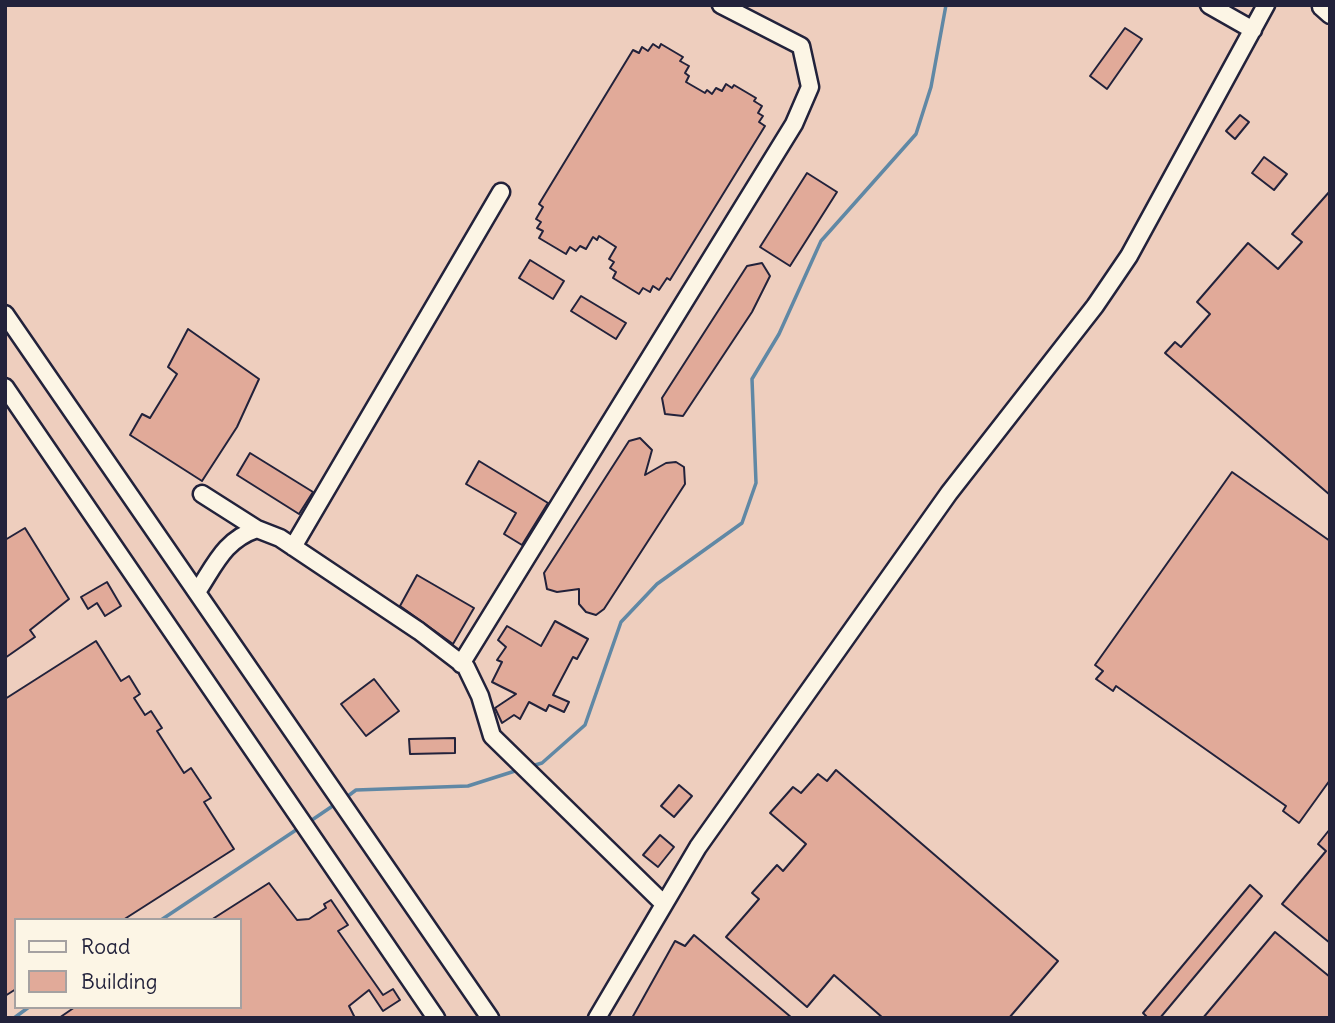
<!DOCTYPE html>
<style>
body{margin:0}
#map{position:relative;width:1335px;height:1023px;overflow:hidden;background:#f4dece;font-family:Delius,sans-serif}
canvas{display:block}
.frame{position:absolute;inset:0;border:7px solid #22223b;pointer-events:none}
.legend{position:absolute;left:14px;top:918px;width:228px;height:91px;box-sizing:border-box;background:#fcf5e5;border:2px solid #a5a1a1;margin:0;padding:9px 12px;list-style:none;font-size:21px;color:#22223b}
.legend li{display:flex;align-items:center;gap:14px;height:35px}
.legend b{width:35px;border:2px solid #a5a1a1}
</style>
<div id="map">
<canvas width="1335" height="1023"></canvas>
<div class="frame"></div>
<ul class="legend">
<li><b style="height:9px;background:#fcf5e5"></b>Road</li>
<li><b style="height:19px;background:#e1aa99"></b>Building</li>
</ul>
</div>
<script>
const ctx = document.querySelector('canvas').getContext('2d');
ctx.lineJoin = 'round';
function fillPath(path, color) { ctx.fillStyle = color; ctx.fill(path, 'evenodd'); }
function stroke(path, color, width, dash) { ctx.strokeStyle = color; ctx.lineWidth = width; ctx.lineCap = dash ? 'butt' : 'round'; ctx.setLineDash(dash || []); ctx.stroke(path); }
const built = new Path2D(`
 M5,5H1330V1018H5ZM16,920H240V1007H16Z`);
const stream = new Path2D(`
 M535,765L542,763L585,725L621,622L657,584L742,523L756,483L752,379L779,334L821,241L916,134L931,87L946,5
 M344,799L356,790L468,786L515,771
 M309,822L337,803
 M161,920L299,828
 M14,1018L29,1007`);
const building = new Path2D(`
 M1125,28L1142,39L1107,89L1090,76Z
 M653,44L659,48L661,44L683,57L680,61L689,66L685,73L689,76L686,82L705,93L707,90L712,94L716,88L722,91L726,84L732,88L734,85L756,98L754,101L762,106L758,113L763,116L759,122L765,126L670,280L667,278L659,290L653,286L650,292L643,288L639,294L613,278L616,272L610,268L614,262L609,259L616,247L599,236L597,240L593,237L586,249L580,246L576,251L570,247L566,254L539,238L543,231L537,228L541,222L536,219L543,207L539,204L633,50L639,53L642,47L648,51Z
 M1240,115L1249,122L1235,139L1226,131Z
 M1264,157L1287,174L1274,190L1252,173Z
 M807,173L837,192L790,266L760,247Z
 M1330,191V495L1165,353L1175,342L1181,347L1210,314L1197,302L1248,243L1278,269L1302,242L1292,234Z
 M530,260L564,281L553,299L519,278Z
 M762,263L770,276L752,312L683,416L665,414L662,398L747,266Z
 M581,296L626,323L616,339L571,311Z
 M188,329L259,379L237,427L202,481L130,435L142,414L150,418L177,374L168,367Z
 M640,438L652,450L645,475L666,463L676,462L684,467L685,484L604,609L596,615L586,612L579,604V589L557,592L547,589L544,573L629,441Z
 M250,453L313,492L299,514L237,475Z
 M479,461L548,503L522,545L504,534L516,513L466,484Z
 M1232,472L1330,541V780L1299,823L1283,811L1286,806L1116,686L1113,691L1096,679L1103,671L1095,665Z
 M25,528L69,599L30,630L35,637L5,658V540Z
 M417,575L474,608L453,644L400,606Z
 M107,582L121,606L105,616L97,603L88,609L81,597Z
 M555,621L588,639L577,659L573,657L553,695L569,702L564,712L549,705L546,711L529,702L520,719L514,715L502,723L495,708L516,694L492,682L502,662L497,660L506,647L498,640L507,626L541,646Z
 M96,641L121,681L129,676L140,694L134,698L145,715L151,711L162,728L157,731L184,773L191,768L211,798L204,802L234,849L123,920H16V989L5,996V699Z
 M374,679L399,711L366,736L341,704Z
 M455,738V753L410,754L409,739Z
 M836,770L1058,961L1009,1018H883L834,975L807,1007L726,937L759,899L752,893L777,865L783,871L806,844L770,813L793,787L801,793L818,774L827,781Z
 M679,785L692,796L674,817L661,806Z
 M1330,829V943L1282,904L1326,851L1318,844Z
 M660,835L674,847L658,867L643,855Z
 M269,883L297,920L309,919L326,908L324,904L331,900L348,925L338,931L383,995L393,989L400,1000L383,1011L369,990L349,1006L355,1018H59L75,1007H240V920H211Z
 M1250,885L1262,896L1160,1018H1148L1143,1013Z
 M1275,932L1330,977V1018H1203Z
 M694,935L792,1018H632L675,941L685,946Z`);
const minor = new Path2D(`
 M1209,5L1253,30
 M1323,5L1321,7L1330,15
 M5,314L490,1018
 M5,387L436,1018
 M202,494L257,529
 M293,547L501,192
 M197,592C215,565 224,540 257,529L280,538L419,631L466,667L480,696L492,736L664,904
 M461,664L794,124L810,87L801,46L721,5
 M597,1018L698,847L949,493L1095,306L1129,256L1266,5`);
fillPath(built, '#eecebe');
stroke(stream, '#6088a5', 3.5);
fillPath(building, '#e1aa99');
stroke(building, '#22223b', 2);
stroke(minor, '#22223b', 21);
stroke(minor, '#fcf5e5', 16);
</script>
